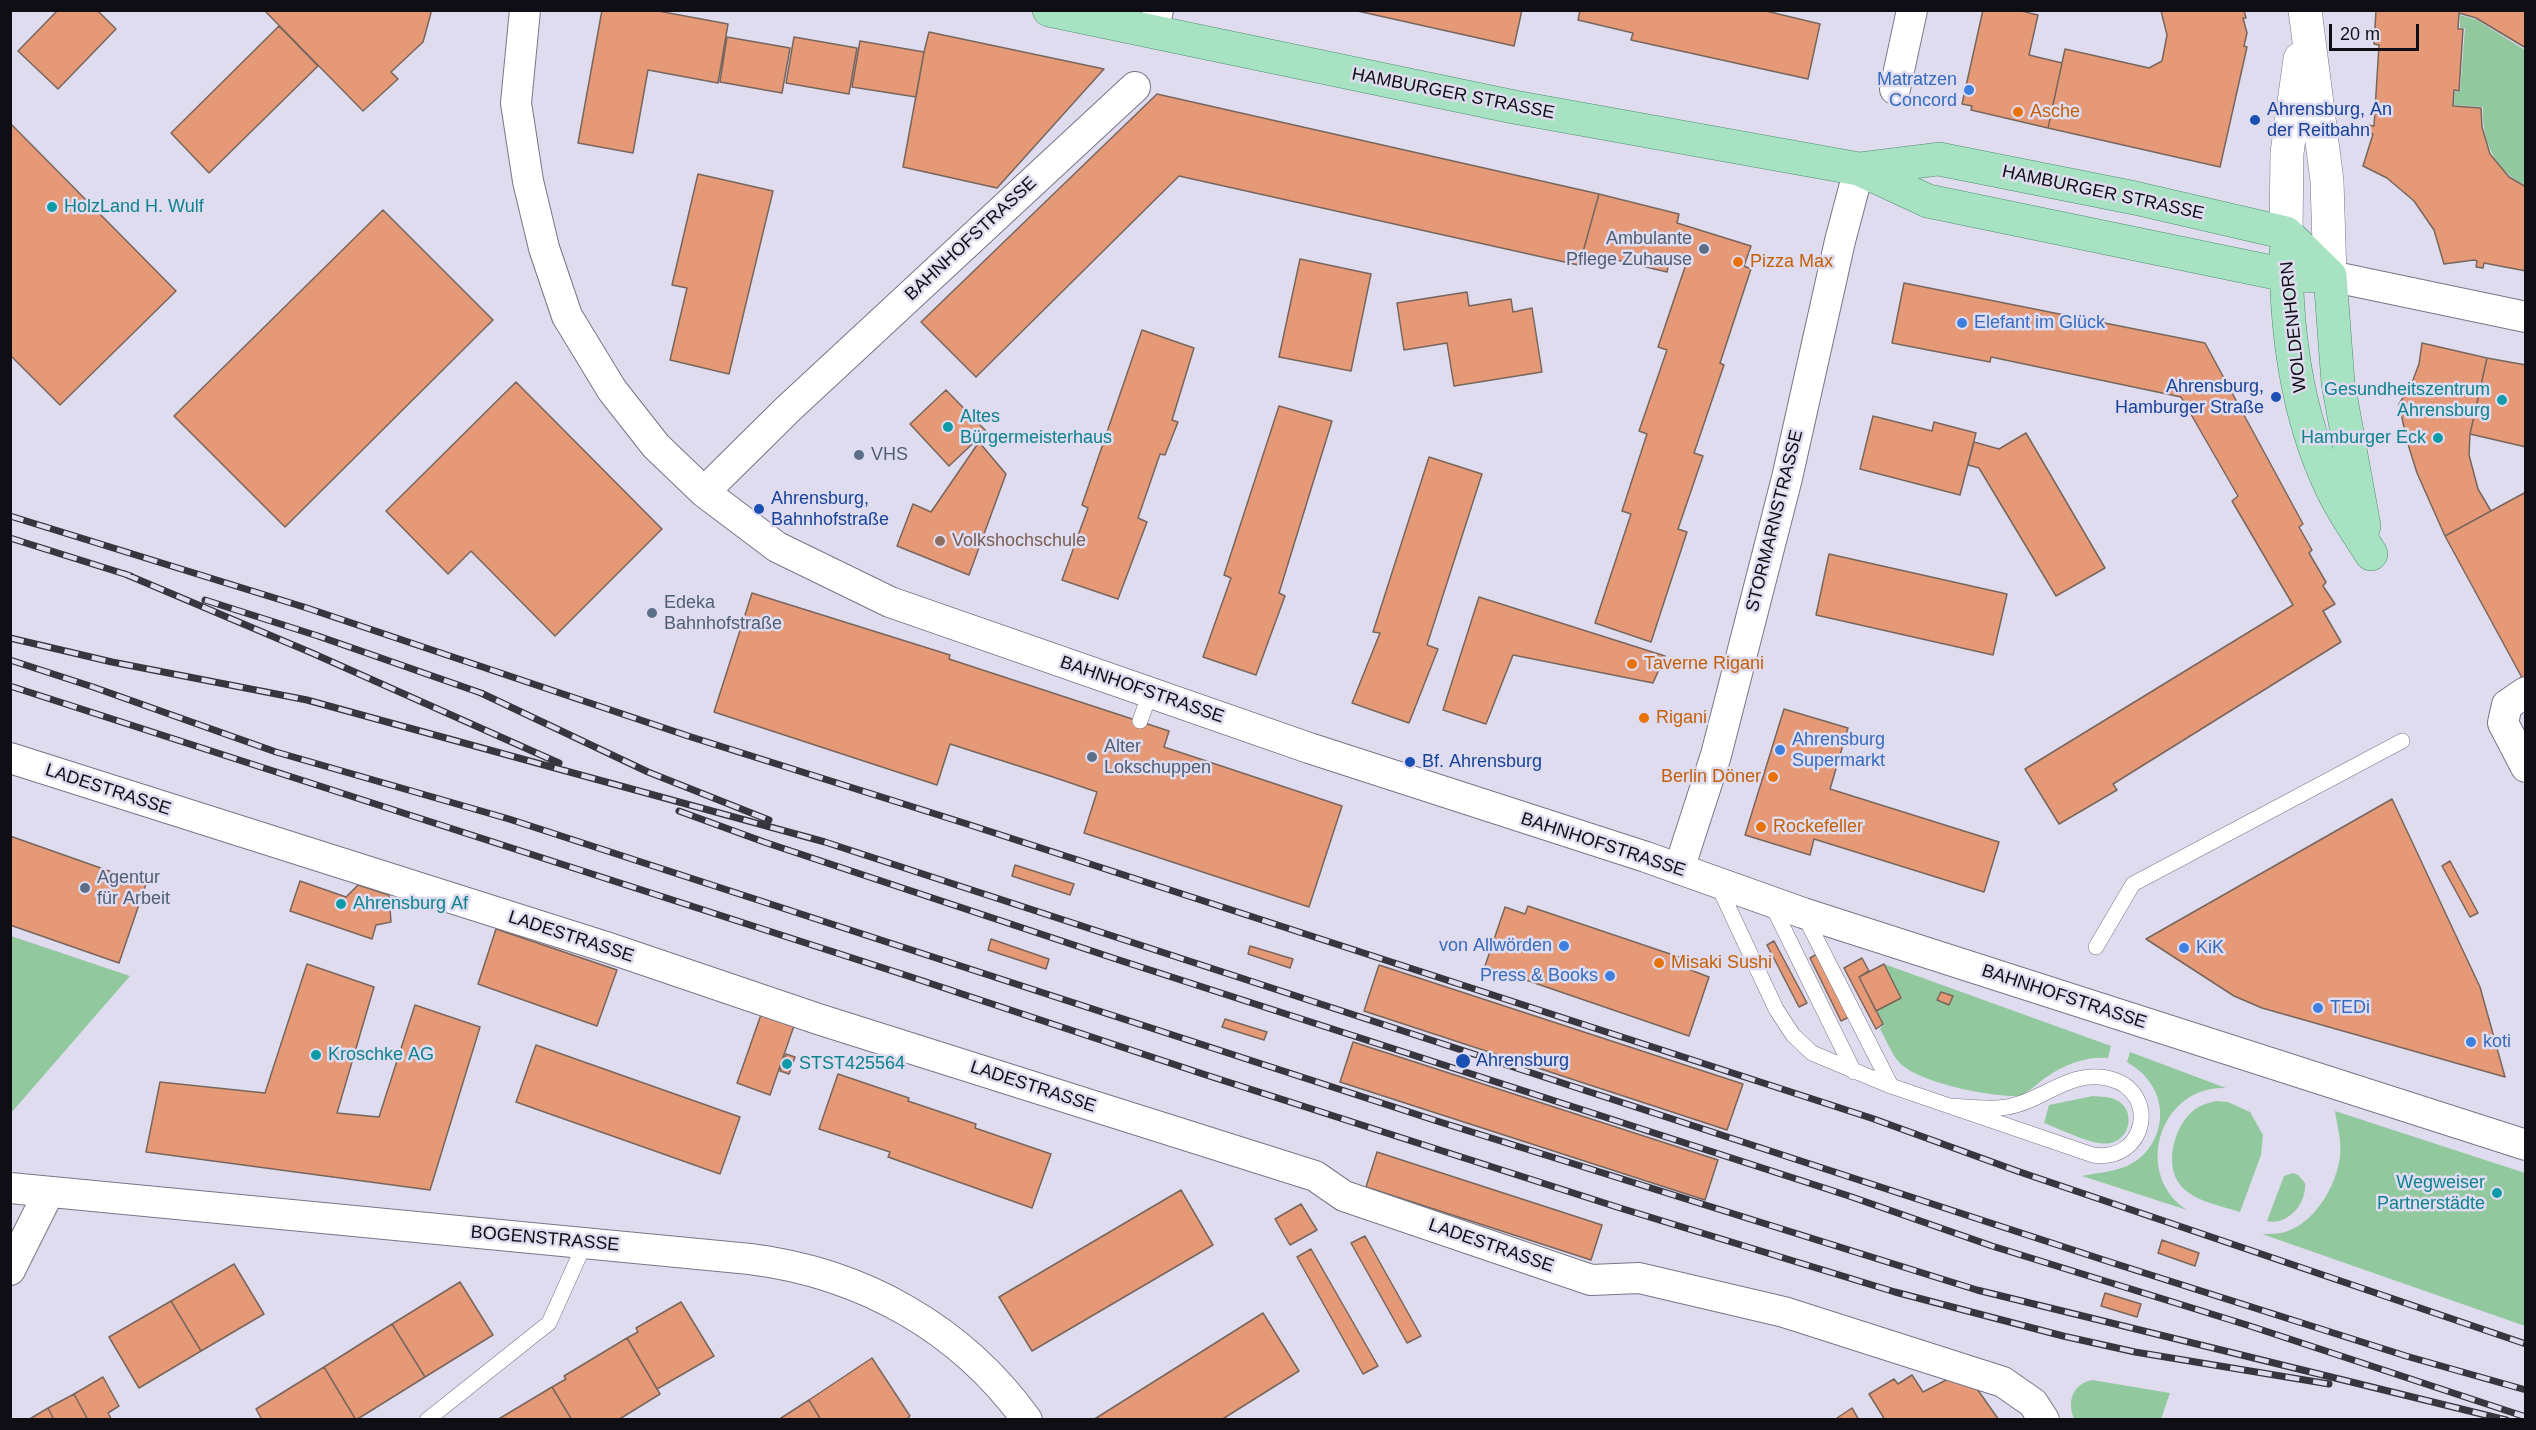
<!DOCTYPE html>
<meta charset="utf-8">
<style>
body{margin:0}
#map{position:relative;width:2536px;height:1430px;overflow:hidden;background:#e0dcf0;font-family:Arial,sans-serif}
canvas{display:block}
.frame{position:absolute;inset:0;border:12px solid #0f0e14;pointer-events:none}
.scale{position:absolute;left:2329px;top:24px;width:90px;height:27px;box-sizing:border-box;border:3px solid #0f0e14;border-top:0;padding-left:8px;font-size:18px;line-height:21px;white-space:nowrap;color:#0f0e14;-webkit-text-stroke:4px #e0dcf0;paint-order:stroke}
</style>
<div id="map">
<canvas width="2536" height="1430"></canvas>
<div class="frame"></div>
<div class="scale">20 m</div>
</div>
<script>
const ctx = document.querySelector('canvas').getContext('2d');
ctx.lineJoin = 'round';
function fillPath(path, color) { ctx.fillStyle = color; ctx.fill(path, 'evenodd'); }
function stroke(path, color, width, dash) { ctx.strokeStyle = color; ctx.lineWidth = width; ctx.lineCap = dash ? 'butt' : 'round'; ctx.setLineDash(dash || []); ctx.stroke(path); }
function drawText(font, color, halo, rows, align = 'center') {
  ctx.font = font + ' Arial,sans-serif'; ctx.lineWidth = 5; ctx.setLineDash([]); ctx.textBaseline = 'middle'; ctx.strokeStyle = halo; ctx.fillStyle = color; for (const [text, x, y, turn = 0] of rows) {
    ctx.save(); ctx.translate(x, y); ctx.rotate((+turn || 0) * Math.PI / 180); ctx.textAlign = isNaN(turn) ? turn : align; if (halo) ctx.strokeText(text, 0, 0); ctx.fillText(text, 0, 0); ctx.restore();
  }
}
const green = new Path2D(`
 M2460,15L2477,20L2525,50V185C2495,172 2481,139 2483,107L2454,105L2455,92H2460L2465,28H2460Z
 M11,936L130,976L11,1113L10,936Z
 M1884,964L2111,1046L2108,1058C2088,1056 2065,1064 2048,1076C2038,1082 2031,1091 2020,1096C1992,1097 1916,1083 1898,1061C1891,1053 1886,1039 1880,1029L1883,1024L1876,1011L1901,998Z
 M2130,1052L2226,1088C2160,1085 2132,1174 2187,1210L2082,1176C2096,1173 2113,1172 2127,1166C2160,1151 2171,1108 2148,1080C2142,1072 2135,1067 2127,1062Z
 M2093,1096C2100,1097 2109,1096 2116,1100C2135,1108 2132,1138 2111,1143C2094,1147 2061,1129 2044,1123L2049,1105Z
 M2216,1101L2228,1102L2250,1112L2263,1135L2261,1155L2240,1212C2222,1206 2198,1202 2184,1189C2162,1169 2173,1126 2195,1109C2201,1105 2208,1103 2216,1101Z
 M2335,1111L2525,1173V1326L2262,1234C2269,1234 2278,1234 2285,1232C2315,1223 2336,1186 2340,1157C2342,1142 2337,1125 2335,1111Z
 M2293,1173L2298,1175L2305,1183C2307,1203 2288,1226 2267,1221L2284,1176Z
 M2092,1380L2170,1393L2161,1419H2074C2067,1402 2072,1384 2092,1380Z`);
const building = new Path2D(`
 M58,10H97L116,29L58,89L18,51Z
 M264,10H429L431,13L423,42L391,72L398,79L363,111Z
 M602,10H653L728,24L718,83L648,70L633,153L578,143Z
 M1353,10H1522L1514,46Z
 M1580,10H1762L1820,24L1808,79L1631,40L1633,33L1578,20Z
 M1983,10H2017L2038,15L2029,55L2062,63L2048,128L1971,110L1972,106L1962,104Z
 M2244,10L2246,18H2243L2247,33L2244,46L2247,47L2220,167L2048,128L2065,49L2149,68L2162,61L2167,35L2161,11Z
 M2376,10H2526V48L2476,18L2459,13L2458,29H2463L2459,91L2454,90L2453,106L2481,108L2482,127L2490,154L2509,177L2526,187V271L2484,263L2483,268L2476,267L2477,261L2474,260L2444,264L2434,230L2414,201L2387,178L2363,166L2373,134L2367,133V125L2374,126L2379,45L2374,44Z
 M279,26L318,66L209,173L171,133Z
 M929,32L1104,69L997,188L903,167L924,52Z
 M727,37L790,48L782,93L720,82Z
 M794,37L857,48L849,94L786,83Z
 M860,41L924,52L916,97L852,87Z
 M1157,94L1599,194L1583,252L1578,265L1179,176L976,377L921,322Z
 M10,123L176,291L60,405L10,355Z
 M698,174L773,191L729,374L670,360L687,288L672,285Z
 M1599,194L1679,214L1677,223L1751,246L1744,266L1751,269L1720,363L1724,365L1694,453L1703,456L1678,529L1687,532L1651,642L1595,623L1631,514L1622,511L1647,434L1639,431L1667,350L1658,347L1687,261L1670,256L1667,272L1583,252Z
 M383,210L493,320L285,527L174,416Z
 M1300,259L1371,274L1351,371L1279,357Z
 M1904,283L2205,343L2303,524L2299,527L2312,550L2309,553L2326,582L2323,586L2335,604L2323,611L2341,642L2113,784L2117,790L2059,824L2025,769L2293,605L2232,501L2238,496L2181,397L1991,357L1990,362L1892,343Z
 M1467,292L1469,306L1511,299L1513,312L1532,308L1542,372L1454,386L1447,343L1404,350L1397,303Z
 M1142,330L1194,348L1172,420L1178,422L1165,455L1160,454L1138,518L1147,522L1118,599L1062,580L1088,508L1082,505Z
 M2422,343L2487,358L2470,434L2469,455L2478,489L2491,511L2445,536L2417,473L2407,441L2399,404L2411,385L2419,364Z
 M2487,358L2526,365V447L2470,434Z
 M516,382L662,529L555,636L471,551L448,574L386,511Z
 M946,390L986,431L949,466L910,424Z
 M1279,406L1332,421L1279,593L1285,596L1256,675L1203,657L1231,578L1224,575Z
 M1873,416L1932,431L1934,422L1976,433L1960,495L1860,469Z
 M2026,433L2105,568L2056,596L1979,468L1968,465L1974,442L1999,449Z
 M979,442L1006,474L969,575L897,546L913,504L931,512Z
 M1429,457L1482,474L1427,645L1438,649L1409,723L1352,703L1380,633L1373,632Z
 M2526,492V685L2445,536Z
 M1829,554L2007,594L1993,655L1816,615Z
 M752,593L950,655L949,659L1169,731L1164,747L1342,806L1309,907L1084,833L1097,792L1053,777L950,744L937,785L714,712Z
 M1479,597L1665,656L1653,683L1513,655L1486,724L1443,710Z
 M1784,709L1848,728L1830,789L1999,842L1984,892L1814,839L1810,855L1745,835Z
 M2392,799L2480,987L2505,1077L2262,1008L2234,996L2146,939Z
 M10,836L146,884L119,963L10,925Z
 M2450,861L2478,913L2470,917L2442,866Z
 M1015,865L1074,884L1070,895L1012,876Z
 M300,881L346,897L358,885L389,895L391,922L376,925L372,939L290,911Z
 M1528,906L1691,961L1688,969L1709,977L1689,1036L1485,966L1505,907L1525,914Z
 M496,929L617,970L597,1026L478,984Z
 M991,939L1049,959L1046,969L988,950Z
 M1774,941L1807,1003L1799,1007L1767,945Z
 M1250,946L1293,959L1290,968L1248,954Z
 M1817,954L1849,1017L1841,1021L1810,958Z
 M1862,958L1869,971L1859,977L1883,1024L1876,1029L1844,968Z
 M307,964L374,987L337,1113L379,1117L415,1005L480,1027L430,1190L146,1152L160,1082L265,1093Z
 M1884,964L1901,998L1876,1011L1859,977Z
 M1379,965L1743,1084L1727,1130L1364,1011Z
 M1941,992L1953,996L1949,1005L1937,1000Z
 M763,1009L796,1020L770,1095L737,1083Z
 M1225,1019L1267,1032L1264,1040L1222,1027Z
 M1353,1042L1718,1160L1705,1200L1340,1082Z
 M536,1045L740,1117L720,1174L516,1102Z
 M786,1054L795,1057L789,1074L780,1071Z
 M838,1074L909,1098L908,1101L976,1124L975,1128L1051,1154L1032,1208L888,1157L890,1152L819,1129Z
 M1377,1152L1602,1225L1591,1260L1366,1187Z
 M1181,1190L1213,1245L1032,1351L999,1297Z
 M1301,1204L1317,1230L1290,1245L1275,1219Z
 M1365,1236L1421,1336L1407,1343L1351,1243Z
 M2162,1240L2199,1253L2195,1266L2158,1253Z
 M1311,1249L1378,1366L1363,1374L1297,1257Z
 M234,1264L264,1314L201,1351L171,1301Z
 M460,1282L493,1335L425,1377L392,1324Z
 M2105,1293L2141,1304L2137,1317L2101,1306Z
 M171,1301L201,1351L139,1388L109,1337Z
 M681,1302L714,1356L657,1389L627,1338L638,1332L636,1328Z
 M1263,1313L1299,1371L1221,1420H1093Z
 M392,1324L425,1377L356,1420L324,1367Z
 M627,1338L660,1394L618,1420H572L552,1387L566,1379L564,1376Z
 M872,1358L910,1416L906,1420H821L809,1400Z
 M324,1367L356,1420H262L256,1409Z
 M1912,1375L1923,1392L1952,1377L1975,1386L1999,1420H1885L1869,1394L1894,1379L1898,1384Z
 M103,1377L119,1406L108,1413L112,1420H88L74,1394Z
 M552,1387L572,1420H497Z
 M74,1394L88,1420H54L48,1408Z
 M809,1400L821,1420H778Z
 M48,1408L54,1420H28Z
 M1852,1408L1859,1420H1834Z`);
const lane = new Path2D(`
 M1140,721L1150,693
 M1717,883L1776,1009L1793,1035L1812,1053L1891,1086L2093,1155C2146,1163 2160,1093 2111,1079C2070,1068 2044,1101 2007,1107C1990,1110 1970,1107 1952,1106
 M1772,905L1854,1072
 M1804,915L1891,1086
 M2096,947L2133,884L2402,741
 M427,1420L549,1323L585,1243`);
const street = new Path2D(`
 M525,10L516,103L528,181L544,248L567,316L612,390L656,446L704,492L777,547L890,602L1309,748L1646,857L1803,913L2526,1145
 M1153,32L1158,10
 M1895,89L1912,10
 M2330,276L2526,317
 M704,492L788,409L1135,87
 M2526,692L2507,705L2503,723L2526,767
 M10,758L609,948L818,1019L1315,1176L1344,1196L1591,1280L1639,1278L1784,1312L2003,1382L2033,1403L2044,1420
 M1679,869L1716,755L1787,478L1840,241L1859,169
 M10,1188L750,1259C862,1273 961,1328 1027,1420
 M10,1270L49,1192`);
const secondary = new Path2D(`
 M2305,10L2327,181L2330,276
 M2286,233L2287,153L2300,59`);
const primary = new Path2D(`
 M1049,10L1514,107L1859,169L1928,201L2286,275L2330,276
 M1859,169L1939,159L2135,198L2286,233L2330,276
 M2286,252C2286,336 2298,424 2337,499C2347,518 2360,536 2371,554
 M2330,276L2338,383L2364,526`);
const rail = new Path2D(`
 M10,516L307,608L688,736L964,823L1874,1119L2017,1171L2526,1344
 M10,538L131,576
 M125,574L312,653L559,763
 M205,600L318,636L481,693L648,772L769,820
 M10,638L112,662L307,700L825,842L2113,1263L2406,1356L2526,1390
 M10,660L93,687L276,752L509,819L1440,1122L1977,1290L2506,1420
 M10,686L908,976L1203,1074L1620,1208L1895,1292L2063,1336L2135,1352L2329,1384
 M679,811L764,842L1119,960L1849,1196L1992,1246L2247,1325L2526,1417`);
const markers = [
 [1969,90,6,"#3f7fe0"],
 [2018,112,6,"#e8710a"],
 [2255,120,6,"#1a4fb4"],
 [52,207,6,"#0f9aa8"],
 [1704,249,6,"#5c6f8a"],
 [1738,262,6,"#e8710a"],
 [1962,323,6,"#3f7fe0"],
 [2276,397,6,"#1a4fb4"],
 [2502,400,6,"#0f9aa8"],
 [948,427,6,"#0f9aa8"],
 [2438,438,6,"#0f9aa8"],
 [859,455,6,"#5c6f8a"],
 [759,509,6,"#1a4fb4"],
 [940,541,6,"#8d6e63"],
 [652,613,6,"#5c6f8a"],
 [1632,664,6,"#e8710a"],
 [1644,718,6,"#e8710a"],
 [1780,750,6,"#3f7fe0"],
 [1092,757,6,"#5c6f8a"],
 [1410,762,6,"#1a4fb4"],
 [1773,777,6,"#e8710a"],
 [1761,827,6,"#e8710a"],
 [85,888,6,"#5c6f8a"],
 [341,904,6,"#0f9aa8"],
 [1564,946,6,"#3f7fe0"],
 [2184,948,6,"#3f7fe0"],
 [1659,963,6,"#e8710a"],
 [1610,976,6,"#3f7fe0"],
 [2318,1008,6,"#3f7fe0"],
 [2471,1042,6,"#3f7fe0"],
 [316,1055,6,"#0f9aa8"],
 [1463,1061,8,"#1a4fb4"],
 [787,1064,6,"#0f9aa8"],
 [2497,1193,6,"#0f9aa8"]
];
const shopNames = [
 ["Matratzen",1957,80,"right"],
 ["Concord",1957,101,"right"],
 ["Elefant im Glück",1974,323],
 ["Ahrensburg",1792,740],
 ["Supermarkt",1792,761],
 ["von Allwörden",1552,946,"right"],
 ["KiK",2196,948],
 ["Press & Books",1598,976,"right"],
 ["TEDi",2330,1008],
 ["koti",2483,1042]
];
const streetNames = [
 ["HAMBURGER STRASSE",1453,94,11],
 ["HAMBURGER STRASSE",2103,193,12],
 ["BAHNHOFSTRASSE",971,239,-43],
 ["WOLDENHORN",2294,327,-96],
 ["STORMARNSTRASSE",1775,521,-76],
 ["BAHNHOFSTRASSE",1142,690,19],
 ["LADESTRASSE",108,790,18],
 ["BAHNHOFSTRASSE",1603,845,18],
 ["LADESTRASSE",571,937,18],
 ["BAHNHOFSTRASSE",2064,997,18],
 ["LADESTRASSE",1033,1087,18],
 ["BOGENSTRASSE",545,1239,5],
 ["LADESTRASSE",1491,1246,19]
];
const transitNames = [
 ["Ahrensburg, An",2267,110],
 ["der Reitbahn",2267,131],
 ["Ahrensburg,",2264,387,"right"],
 ["Hamburger Straße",2264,408,"right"],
 ["Ahrensburg,",771,499],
 ["Bahnhofstraße",771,520],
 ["Bf. Ahrensburg",1422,762],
 ["Ahrensburg",1476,1061]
];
const foodNames = [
 ["Asche",2030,112],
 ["Pizza Max",1750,262],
 ["Taverne Rigani",1644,664],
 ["Rigani",1656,718],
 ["Berlin Döner",1761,777,"right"],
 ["Rockefeller",1773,827],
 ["Misaki Sushi",1671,963]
];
const cultureNames = [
 ["HolzLand H. Wulf",64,207],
 ["Gesundheitszentrum",2490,390,"right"],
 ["Ahrensburg",2490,411,"right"],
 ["Altes",960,417],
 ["Bürgermeisterhaus",960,438],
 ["Hamburger Eck",2426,438,"right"],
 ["Ahrensburg Af",353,904],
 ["Kroschke AG",328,1055],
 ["STST425564",799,1064],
 ["Wegweiser",2485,1183,"right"],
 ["Partnerstädte",2485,1204,"right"]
];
const serviceNames = [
 ["Ambulante",1692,239,"right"],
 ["Pflege Zuhause",1692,260,"right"],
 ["VHS",871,455],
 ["Edeka",664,603],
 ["Bahnhofstraße",664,624],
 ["Alter",1104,747],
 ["Lokschuppen",1104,768],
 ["Agentur",97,878],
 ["für Arbeit",97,899]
];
const educationNames = [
 ["Volkshochschule",952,541]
];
fillPath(green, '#92c89d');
fillPath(building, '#e59976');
stroke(building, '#78665d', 1.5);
stroke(lane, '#797586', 16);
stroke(street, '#797586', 32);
stroke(secondary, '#797586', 34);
stroke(primary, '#4c8d6b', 34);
stroke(lane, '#fff', 15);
stroke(street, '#fff', 30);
stroke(secondary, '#fff', 33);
stroke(primary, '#a7e3c2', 33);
stroke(rail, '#37353e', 7);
stroke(rail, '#e0dcf0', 4.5, [14]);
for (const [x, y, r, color] of markers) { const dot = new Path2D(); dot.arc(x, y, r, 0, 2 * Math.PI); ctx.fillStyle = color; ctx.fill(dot); stroke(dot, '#e0dcf0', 2); }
drawText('18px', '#366cbe', '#e0dcf0', shopNames, 'left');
drawText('18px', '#0f0e14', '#e0dcf0', streetNames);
drawText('18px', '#164399', '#e0dcf0', transitNames, 'left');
drawText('18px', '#c56008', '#e0dcf0', foodNames, 'left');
drawText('18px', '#0d838f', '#e0dcf0', cultureNames, 'left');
drawText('18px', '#4e5e75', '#e0dcf0', serviceNames, 'left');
drawText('18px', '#785e54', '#e0dcf0', educationNames, 'left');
</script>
